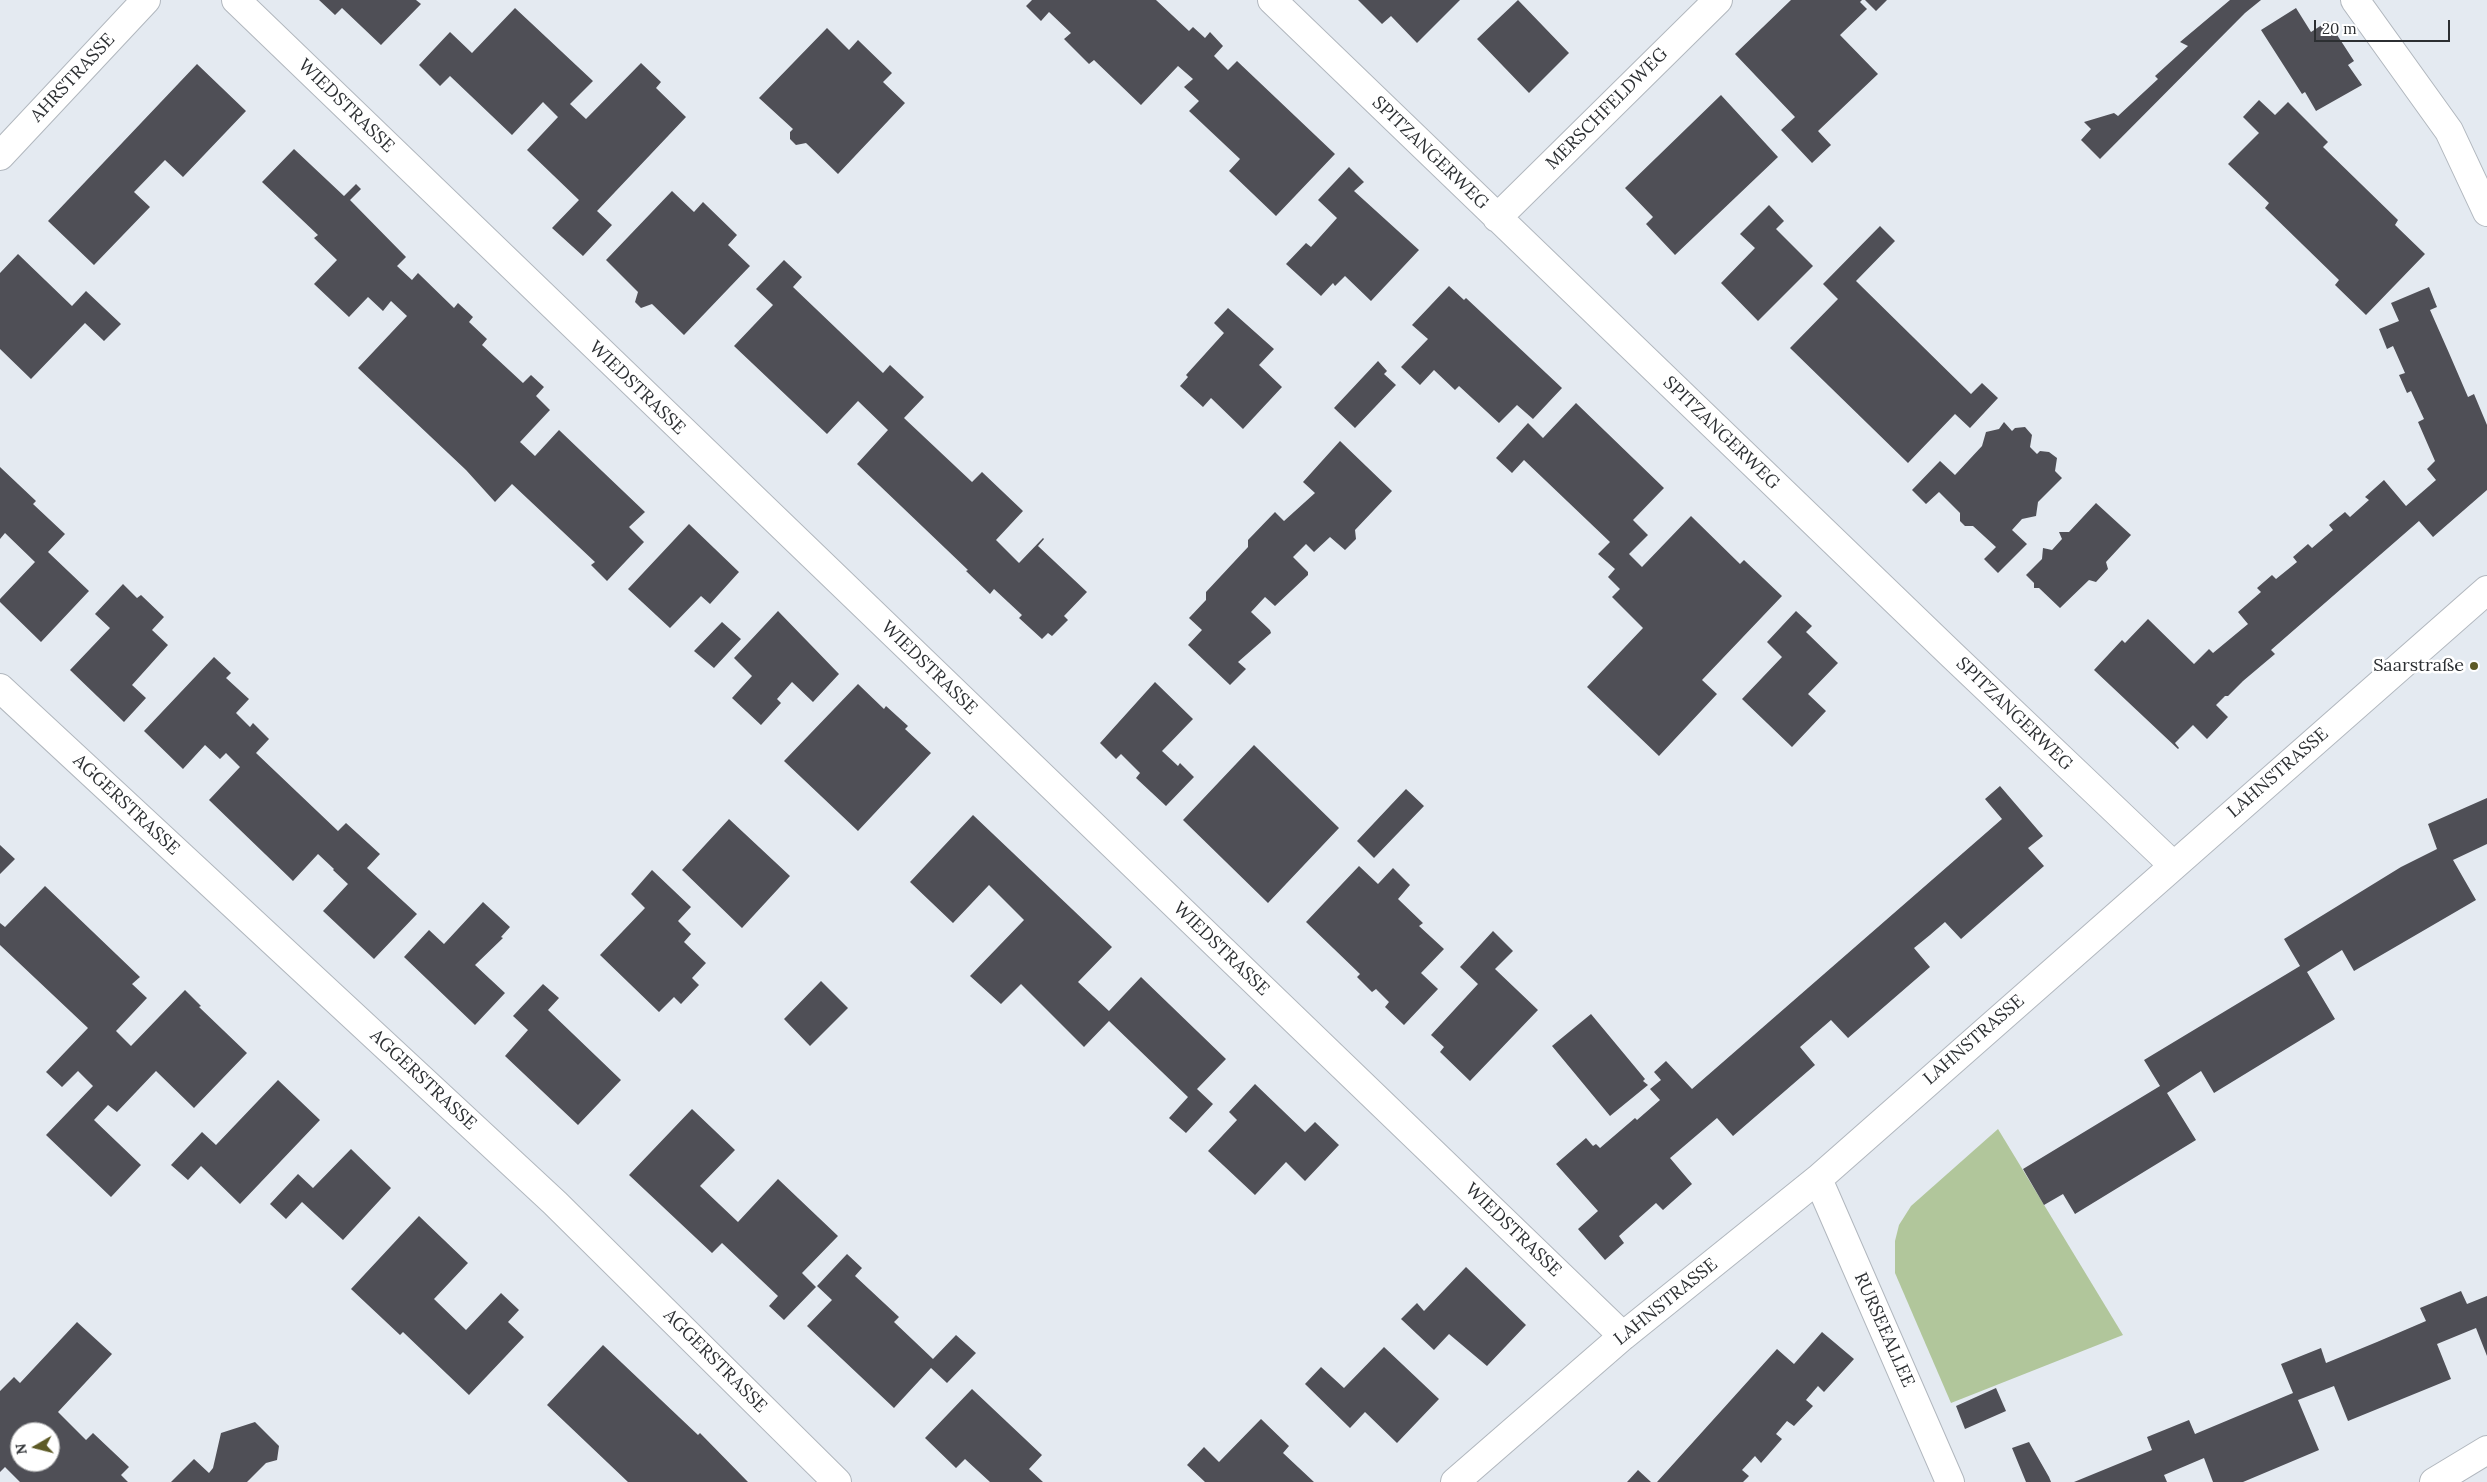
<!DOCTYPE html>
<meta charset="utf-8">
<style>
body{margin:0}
#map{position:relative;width:2487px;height:1482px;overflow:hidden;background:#e4eaf1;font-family:Lora,serif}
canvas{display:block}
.north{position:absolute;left:10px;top:1422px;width:50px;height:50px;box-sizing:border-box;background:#fff;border:1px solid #abacad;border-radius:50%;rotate:262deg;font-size:14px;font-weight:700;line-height:20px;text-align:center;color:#2c2f32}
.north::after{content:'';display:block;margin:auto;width:18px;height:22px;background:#5d5a26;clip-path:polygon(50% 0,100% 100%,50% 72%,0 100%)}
.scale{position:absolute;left:2314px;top:20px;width:136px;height:22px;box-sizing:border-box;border:2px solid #2c2f32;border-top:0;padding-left:6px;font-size:15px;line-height:18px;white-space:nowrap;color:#2c2f32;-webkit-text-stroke:4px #fff;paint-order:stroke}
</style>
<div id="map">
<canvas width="2487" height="1482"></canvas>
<div class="north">N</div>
<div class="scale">20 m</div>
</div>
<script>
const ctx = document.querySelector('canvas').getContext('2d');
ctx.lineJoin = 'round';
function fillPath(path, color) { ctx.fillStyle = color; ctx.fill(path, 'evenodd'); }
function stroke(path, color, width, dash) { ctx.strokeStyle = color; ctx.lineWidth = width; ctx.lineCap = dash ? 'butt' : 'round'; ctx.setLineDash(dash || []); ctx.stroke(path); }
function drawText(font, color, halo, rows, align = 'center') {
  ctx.font = font + ' Lora,serif'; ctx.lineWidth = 5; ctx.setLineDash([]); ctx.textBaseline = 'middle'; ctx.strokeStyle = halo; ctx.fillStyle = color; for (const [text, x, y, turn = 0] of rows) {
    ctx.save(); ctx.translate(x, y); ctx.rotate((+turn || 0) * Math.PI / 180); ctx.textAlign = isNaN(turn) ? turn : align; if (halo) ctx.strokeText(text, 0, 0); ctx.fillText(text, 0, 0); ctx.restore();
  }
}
const green = new Path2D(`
 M1998,1129L2123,1335L1951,1403L1895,1273V1241L1899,1225L1911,1206Z`);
const building = new Path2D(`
 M319,0H416L421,4L381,45L342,8L335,15Z
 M1032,0H1156L1189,31L1193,27L1205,38L1210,32L1223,46L1214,56L1228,70L1237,61L1335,154L1276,216L1229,171L1240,159L1189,111L1199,101L1184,87L1193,79L1178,66L1141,105L1094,60L1089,64L1064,39L1071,33L1049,12L1041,21L1026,6Z
 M1358,0H1460L1417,43L1391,16L1382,24Z
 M1518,0L1569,53L1529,93L1477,39Z
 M1791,0H1862L1860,2L1867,9L1840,35L1878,74L1818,131L1831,145L1812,163L1781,130L1795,117L1735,54Z
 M1865,0H1887L1876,11Z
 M2230,0H2261L2245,13L2100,159L2081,140L2091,129L2084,122L2114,113L2118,116L2158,79L2155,76L2188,46L2180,42Z
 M515,8L593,81L570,104L586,119L641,63L661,82L656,88L686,117L597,211L612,225L583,256L552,228L579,200L527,150L558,117L543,102L512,135L450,76L440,86L419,65L450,32L472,53Z
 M2296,8L2311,32L2328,21L2354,61L2348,65L2362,85L2316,111L2305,92L2302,94L2261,30Z
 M827,28L849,50L858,40L892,73L883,82L905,103L838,174L806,143L796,145L790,139V132L793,129L759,98Z
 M197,64L246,111L183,177L165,160L134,192L150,207L94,265L48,221Z
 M1721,95L1778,157L1675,255L1646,224L1653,217L1625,188Z
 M2259,100L2275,115L2288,102L2328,142L2323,147L2398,220L2395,225L2425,254L2366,315L2335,285L2339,280L2265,208L2269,203L2228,164L2259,133L2243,117Z
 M294,149L344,196L356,184L361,189L350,200L406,257L397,266L412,280L418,273L454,308L458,303L473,317L469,322L487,339L482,345L523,383L531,375L544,387L536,396L550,410L520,442L535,456L559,430L645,512L629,527L644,542L607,581L591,565L595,562L512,484L495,502L466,470L358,368L407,316L391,301L383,311L368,297L349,317L314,284L337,260L314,238L318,235L262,182Z
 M1349,167L1364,182L1354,191L1419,250L1371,301L1345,276L1335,286L1333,283L1321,296L1286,264L1306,243L1311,247L1337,218L1318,200Z
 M672,191L694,212L703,202L737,235L728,245L750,266L684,335L652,304L641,308L635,302L638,292L606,260Z
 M1769,205L1784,221L1776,229L1813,266L1758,321L1721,283L1755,248L1740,234Z
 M1880,226L1895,241L1856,281L1971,394L1982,383L1998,398L1970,428L1955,414L1908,463L1790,348L1838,299L1823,284Z
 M18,254L72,306L86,291L121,324L104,341L85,323L31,379L0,349V273Z
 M784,260L802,277L793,287L883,373L890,365L924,397L904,418L972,482L982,472L1023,511L996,540L1019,563L1043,538L1044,539L1038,546L1087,592L1064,616L1068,620L1052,636L1048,633L1042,639L1019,618L1022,615L994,589L990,594L966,571L968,570L857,464L888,430L858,401L827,434L734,346L773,305L756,289Z
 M1449,286L1464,300L1466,298L1562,388L1533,419L1517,405L1499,423L1459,386L1455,390L1434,370L1420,385L1401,367L1428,339L1412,325Z
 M2429,287L2437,307L2430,310L2449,353L2468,397L2474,394L2487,425V490L2433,537L2419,521L2271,650L2275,654L2243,681L2228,696H2225L2216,705L2228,717L2207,739L2193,725L2175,743L2179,748L2178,749L2094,670L2122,640L2125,643L2148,619L2194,664L2209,649L2213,653L2248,624L2238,612L2261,592L2257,588L2272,575L2276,579L2297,562L2293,557L2308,544L2312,548L2333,530L2329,525L2345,512L2350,517L2369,500L2365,497L2384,480L2406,506L2436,480L2427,469L2435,461L2418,422L2424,419L2411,391L2407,393L2399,375L2405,373L2393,346L2387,349L2379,329L2399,321L2391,303Z
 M1228,308L1274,349L1259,365L1282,387L1243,429L1211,398L1203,407L1180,386L1188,377L1186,375L1224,333L1214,323Z
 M1378,361L1387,371L1384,374L1396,385L1355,428L1334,408Z
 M1576,403L1664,488L1633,520L1648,535L1629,554L1642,567L1691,516L1740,564L1744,560L1782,596L1702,680L1717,694L1659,756L1587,687L1643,628L1612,597L1620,589L1608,577L1615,569L1598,554L1610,542L1524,460L1512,473L1496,458L1528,423L1543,438Z
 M2004,422L2012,431L2015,428L2025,427L2032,435L2030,447L2037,454L2040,451L2049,452L2057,458L2055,471L2062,478L2038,502L2036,516L2022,519L2012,530L2027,544L1998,573L1984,559L1996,547L1973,526H1965L1960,521V513L1939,492L1926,504L1912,490L1940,461L1955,475L1982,446L1986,432L1999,429Z
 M1340,441L1392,491L1355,530L1356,539L1345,550L1330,537L1314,552L1306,544L1293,557L1308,572V575L1275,606L1265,597L1251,612L1270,630L1271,633L1238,662L1246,669L1230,685L1188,645L1202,630L1189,618L1206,600V592L1248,547V540L1275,512L1284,521L1315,493L1303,482Z
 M0,467L36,501L33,504L65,534L48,552L89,591L41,642L0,602V599L35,562L5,533L0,539Z
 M2096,503L2131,535L2106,562L2108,569L2096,582L2089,580L2060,608L2039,588H2034V583L2026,575L2042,559L2043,548L2052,550L2062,539L2059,532H2069Z
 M689,524L739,572L710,604L701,596L670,628L628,589Z
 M123,584L137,598L141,595L164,617L152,630L168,645L132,685L146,698L124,722L70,670L110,628L95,614Z
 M778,611L839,674L813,702L792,682L777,699L781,703L761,725L732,698L752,676L734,658Z
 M1796,611L1812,626L1806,632L1838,663L1808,694L1826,711L1792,747L1742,699L1782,657L1767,642Z
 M722,622L741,639L714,668L694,651Z
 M214,657L231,673L226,678L249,699L236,713L250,727L253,723L269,739L256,753L338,831L346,823L380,854L367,868L417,914L374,959L323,911L348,884L333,870L334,869L318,854L293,881L209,800L240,767L226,753L220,759L205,745L183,769L144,731Z
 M1155,682L1193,719L1162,751L1178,766L1180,763L1194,777L1166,806L1136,778L1140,773L1121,754L1116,759L1100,743Z
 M858,684L884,709L886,706L908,726L905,729L931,753L858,831L784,761Z
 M1254,745L1339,828L1268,903L1183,820Z
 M2000,786L2043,836L2028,848L2044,866L1961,939L1945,922L1930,935L1914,948L1930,967L1848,1038L1831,1020L1800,1047L1815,1065L1733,1136L1717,1118L1670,1158L1692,1184L1663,1210L1656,1203L1619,1236L1624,1243L1605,1260L1578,1229L1598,1211L1556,1164L1586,1138L1593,1146L1596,1144L1600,1148L1635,1118L1637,1120L1660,1100L1650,1089L1661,1080L1654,1072L1666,1061L1692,1089L2002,819L1985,799Z
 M1406,789L1424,806L1374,858L1357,841Z
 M2487,798V844L2453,860L2476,900L2354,971L2342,950L2307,972L2335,1019L2214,1093L2201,1071L2167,1093L2196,1140L2075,1214L2063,1194L2044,1205L2023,1169L2160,1086L2144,1060L2300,966L2284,939L2401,867L2437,849L2428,824Z
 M973,815L1112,947L1078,982L1109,1011L1141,977L1226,1059L1197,1089L1213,1104L1186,1133L1169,1118L1188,1097L1109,1021L1084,1047L1021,984L1001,1004L970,976L1024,920L989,885L953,923L910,882Z
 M729,819L790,876L742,928L682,870Z
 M0,845L15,859L0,874Z
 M1359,866L1378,884L1393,868L1410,885L1398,899L1423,923L1419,926L1444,949L1421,973L1438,989L1404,1025L1385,1007L1389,1002L1376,989L1372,992L1357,977L1360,974L1306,922Z
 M652,870L691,907L678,921L691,934L684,942L706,963L692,978L699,985L681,1004L674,997L659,1012L600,955L645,908L631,894Z
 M45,886L140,977L132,984L147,998L116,1031L131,1046L185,990L201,1006L199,1007L247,1053L194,1108L156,1071L117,1112L108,1105L94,1120L141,1165L111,1197L46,1135L93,1086L78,1071L62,1087L46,1072L88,1028L0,945V923L5,927Z
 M483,902L510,927L501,937L503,938L475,965L505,993L475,1025L404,957L429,930L444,944Z
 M1493,931L1513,951L1495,969L1538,1010L1470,1081L1440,1052L1444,1047L1431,1035L1478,984L1460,967Z
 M821,981L848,1008L810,1046L784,1019Z
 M543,984L559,998L548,1010L621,1080L578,1125L505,1056L528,1030L513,1016Z
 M1591,1014L1645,1079L1643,1081L1648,1085L1610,1116L1552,1046Z
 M278,1080L320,1120L240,1204L201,1166L188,1180L171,1165L202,1132L216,1145Z
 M1255,1084L1305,1132L1315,1122L1339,1145L1305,1181L1286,1162L1255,1195L1208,1151L1237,1120L1229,1112Z
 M692,1109L735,1150L700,1186L738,1222L778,1179L838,1236L802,1273L816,1287L784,1320L769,1306L778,1296L722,1243L712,1253L629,1175Z
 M351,1149L391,1188L343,1240L302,1202L286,1219L270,1204L298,1174L313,1188Z
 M419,1216L468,1263L434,1299L466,1330L501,1293L519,1310L508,1322L524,1337L469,1395L403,1332L400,1335L351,1289Z
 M847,1254L862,1268L855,1276L899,1317L894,1322L933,1359L956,1335L976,1353L947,1383L931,1368L894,1408L807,1326L832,1300L817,1286Z
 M1466,1267L1526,1325L1487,1366L1449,1334L1434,1350L1401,1319L1417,1303L1424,1311Z
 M2461,1291L2467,1304L2487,1296V1356L2476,1328L2437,1344L2451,1379L2348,1421L2334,1386L2298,1400L2319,1450L2243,1482H2213L2204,1458L2164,1475L2167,1482H2074L2152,1450L2147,1437L2189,1420L2195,1434L2293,1393L2281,1364L2321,1348L2326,1363L2377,1342L2426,1321L2420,1308Z
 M77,1322L112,1354L58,1412L86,1440L93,1433L129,1467L121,1475L128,1482H20L5,1467L0,1472V1391L14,1377L20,1383ZM20,1432H50V1462H20Z
 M1822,1332L1854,1359L1824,1392L1818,1386L1806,1400L1813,1406L1794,1426L1787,1421L1776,1434L1782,1439L1761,1463L1755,1456L1742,1470L1749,1476L1743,1482H1657L1777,1349L1794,1364Z
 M603,1345L698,1435L700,1433L748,1482H628L547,1405Z
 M1384,1347L1439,1399L1397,1443L1365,1412L1350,1428L1305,1384L1321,1367L1344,1388Z
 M1996,1388L2006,1411L1965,1429L1956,1406Z
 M972,1389L1042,1455L1029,1469L1043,1482H990L965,1459L956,1468L925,1438Z
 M1261,1419L1289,1446L1283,1453L1314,1482H1205L1187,1465L1204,1447L1219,1462Z
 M255,1422L279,1446L277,1460L266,1463L247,1482H171L194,1459L209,1473L213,1468L221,1433Z
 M2029,1442L2049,1477L2051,1482H2026L2012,1448Z
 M1638,1470L1651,1482H1627Z`);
const minor = new Path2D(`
 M236,0L1623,1336
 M1272,0L1951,654L2173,865
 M2355,0L2449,131L2487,212
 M0,156L146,0
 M1497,218L1718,0
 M0,688L555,1203L837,1482
 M1818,1179L1950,1482
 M1455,1482L1623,1336L1818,1179L2487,590
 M2434,1482L2487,1450`);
const markers = [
 [2474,666,5,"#5d5a26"]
];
const streetNames = [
 ["AHRSTRASSE",73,78,-47],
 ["WIEDSTRASSE",346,106,44],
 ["MERSCHFELDWEG",1607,109,-45],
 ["SPITZANGERWEG",1430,153,44],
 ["WIEDSTRASSE",637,388,44],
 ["SPITZANGERWEG",1721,433,44],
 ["WIEDSTRASSE",929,668,44],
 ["SPITZANGERWEG",2014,714,44],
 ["LAHNSTRASSE",2278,773,-41],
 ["AGGERSTRASSE",126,805,43],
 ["WIEDSTRASSE",1221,949,44],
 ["LAHNSTRASSE",1974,1040,-41],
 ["AGGERSTRASSE",423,1080,43],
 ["WIEDSTRASSE",1513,1230,44],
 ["LAHNSTRASSE",1666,1302,-39],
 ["RURSEEALLEE",1884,1330,66],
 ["AGGERSTRASSE",715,1361,45]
];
const poiNames = [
 ["Saarstraße",2464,666]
];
fillPath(green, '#b1c69b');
fillPath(building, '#4f4f56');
stroke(minor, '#b1b7be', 30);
stroke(minor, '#fff', 28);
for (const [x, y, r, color] of markers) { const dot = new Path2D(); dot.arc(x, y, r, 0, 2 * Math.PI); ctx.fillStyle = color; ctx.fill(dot); stroke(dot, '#fff', 2); }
drawText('18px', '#2c2f32', '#fff', streetNames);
drawText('18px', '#2c2f32', '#fff', poiNames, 'right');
</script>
